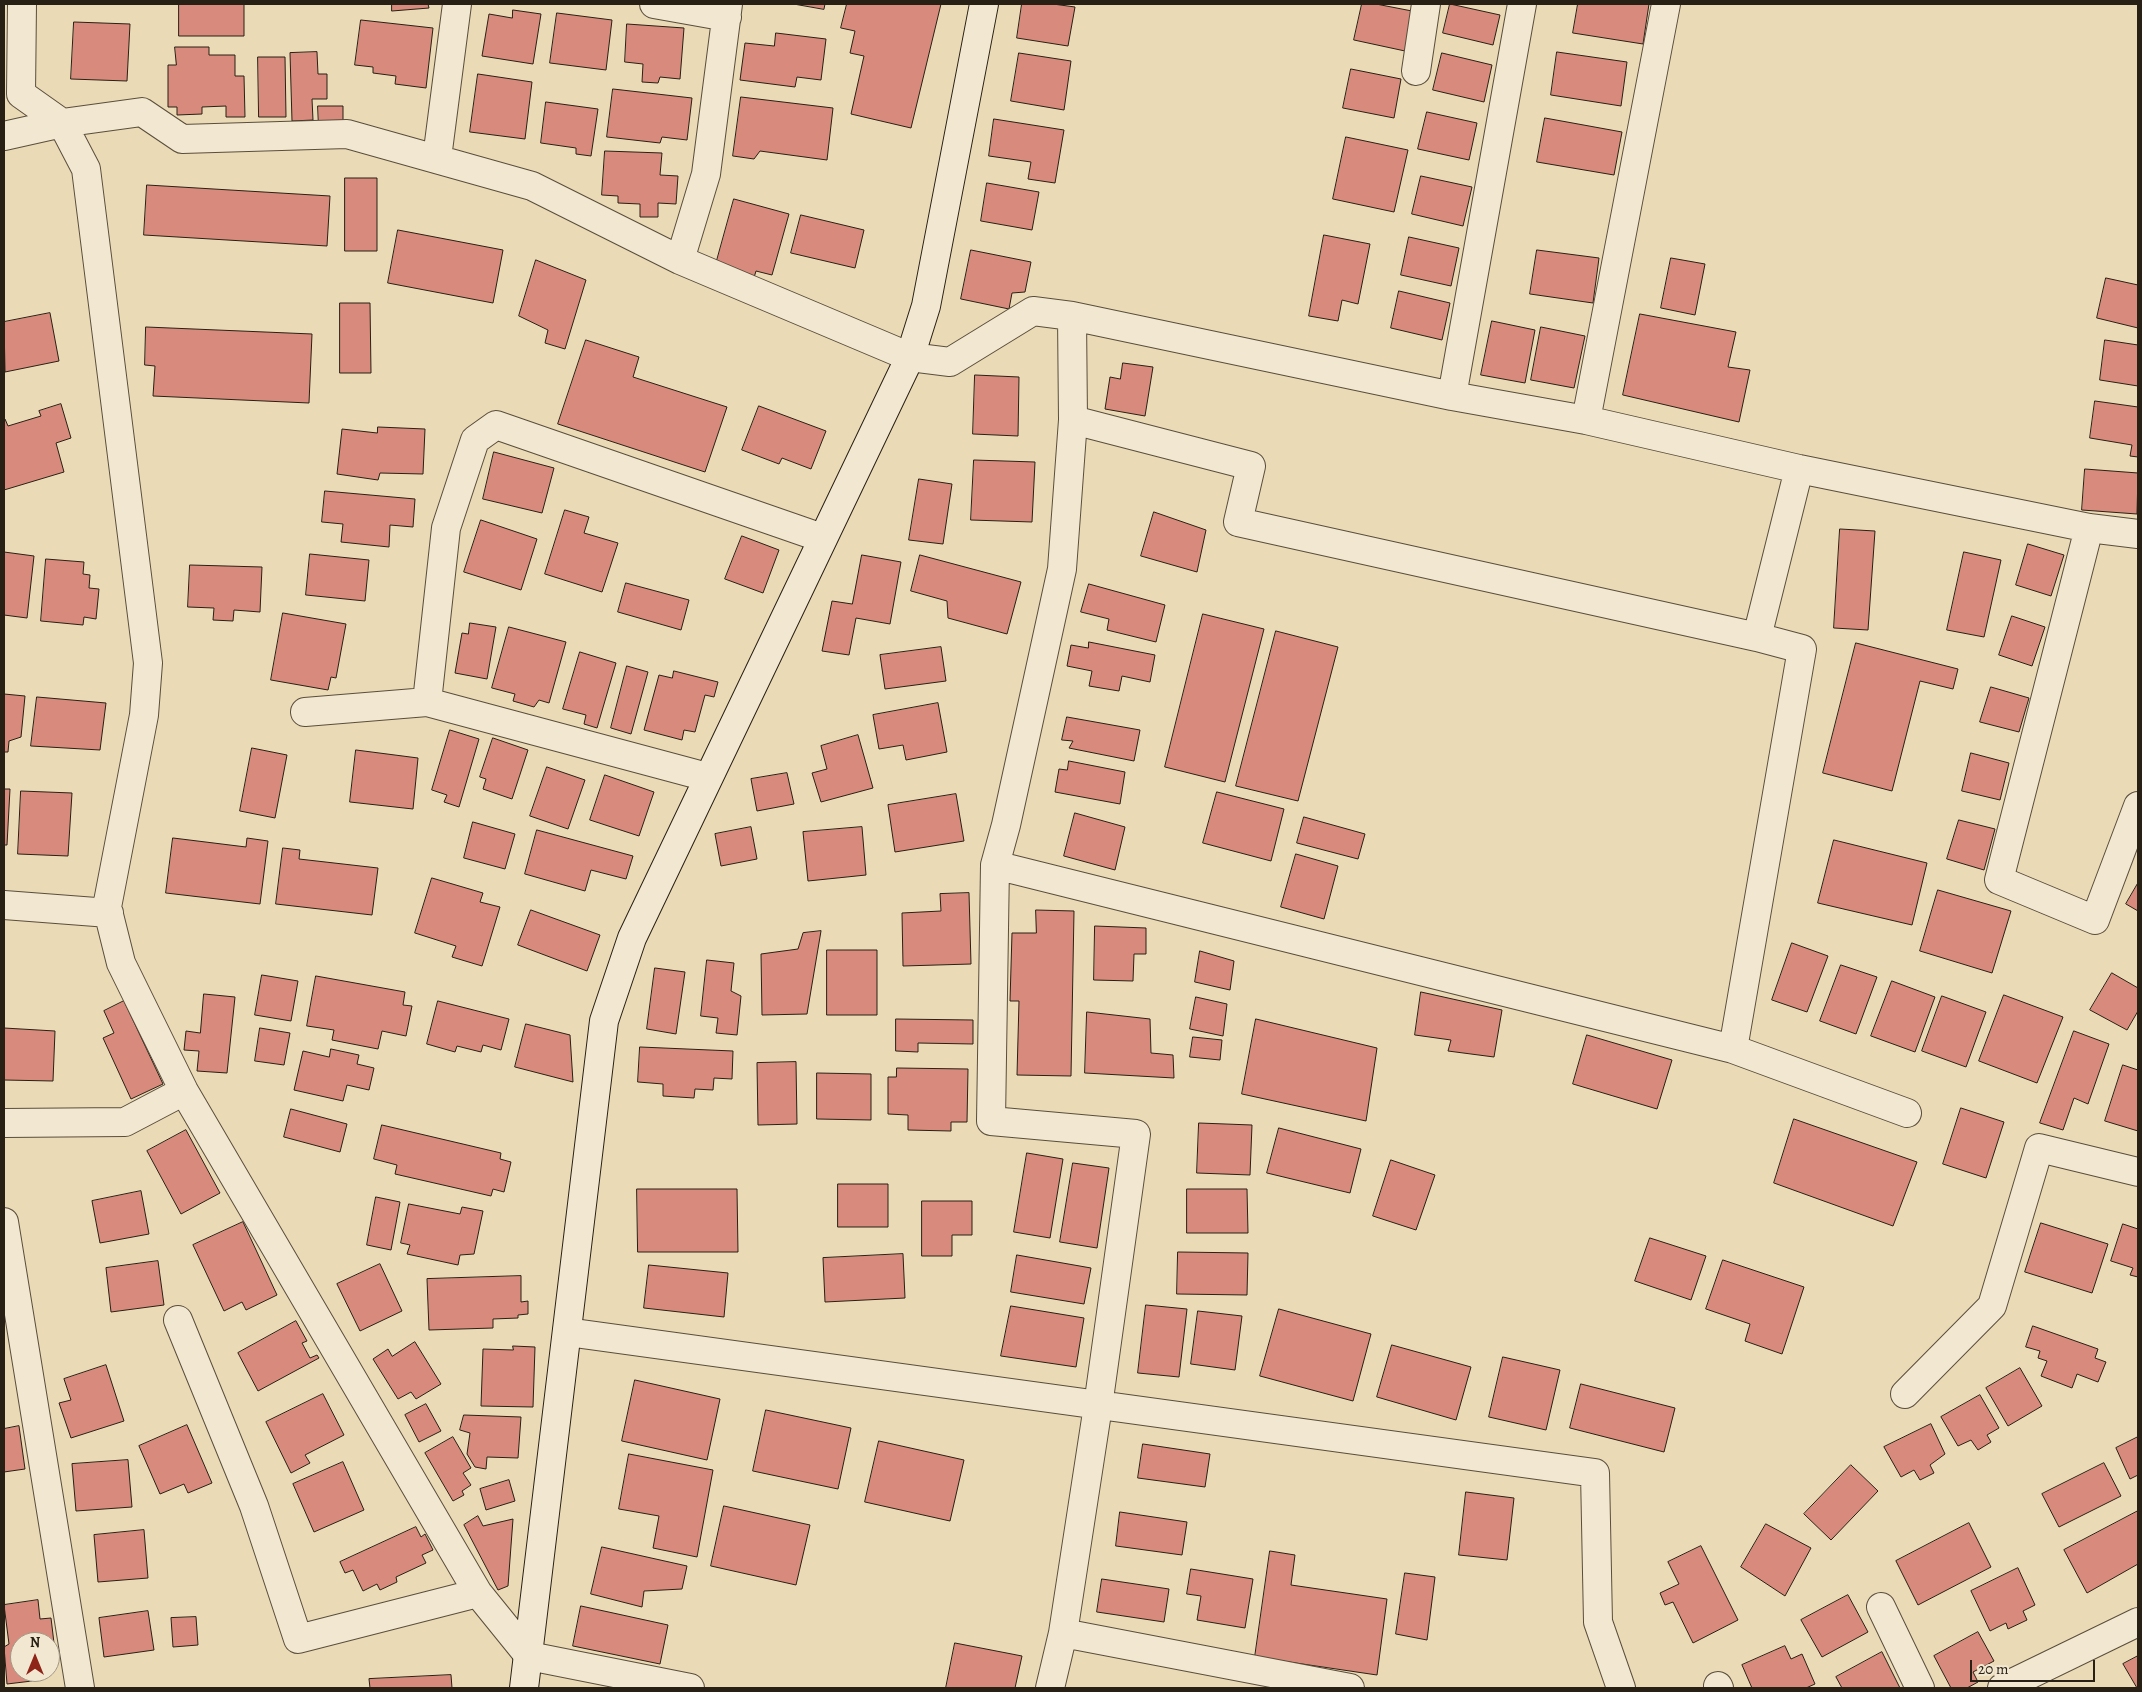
<!DOCTYPE html>
<style>
body{margin:0}
#map{position:relative;width:2142px;height:1692px;overflow:hidden;background:#ebdab6;font-family:Alegreya,serif}
canvas{display:block}
.frame{position:absolute;inset:0;border:5px solid #282015;pointer-events:none}
.north{position:absolute;left:10px;top:1632px;width:50px;height:50px;box-sizing:border-box;background:#f2e7d0;border:1px solid #a19785;border-radius:50%;rotate:0deg;font-size:14px;font-weight:700;line-height:20px;text-align:center;color:#282015}
.north::after{content:'';display:block;margin:auto;width:18px;height:22px;background:#8f2418;clip-path:polygon(50% 0,100% 100%,50% 72%,0 100%)}
.scale{position:absolute;left:1970px;top:1660px;width:125px;height:22px;box-sizing:border-box;border:2px solid #282015;border-top:0;padding-left:6px;font-size:15px;line-height:18px;white-space:nowrap;color:#282015;-webkit-text-stroke:4px #f2e7d0;paint-order:stroke}
</style>
<div id="map">
<canvas width="2142" height="1692"></canvas>
<div class="frame"></div>
<div class="north">N</div>
<div class="scale">20 m</div>
</div>
<script>
const ctx = document.querySelector('canvas').getContext('2d');
ctx.lineJoin = 'round';
function fillPath(path, color) { ctx.fillStyle = color; ctx.fill(path, 'evenodd'); }
function stroke(path, color, width, dash) { ctx.strokeStyle = color; ctx.lineWidth = width; ctx.lineCap = dash ? 'butt' : 'round'; ctx.setLineDash(dash || []); ctx.stroke(path); }
const building = new Path2D(`
 M179,4H244V36H179Z
 M392,4H428L429,8L392,11Z
 M794,4H825L824,9Z
 M847,4H941L911,128L851,114L864,56L850,53L855,31L841,28Z
 M1022,4H1053L1075,7L1068,46L1017,38Z
 M1362,4H1376L1412,11L1405,51L1354,40Z
 M1450,4L1500,15L1493,45L1443,33Z
 M1578,4H1649L1643,44L1573,33Z
 M513,10L541,14L533,64L482,56L489,14L512,18Z
 M557,13L612,20L606,70L550,63Z
 M361,20L433,28L426,88L395,84L396,76L373,73V67L355,65Z
 M74,22L130,24L127,81L71,79Z
 M627,24L684,28L680,79L660,77L658,83L642,82L643,64L625,62Z
 M776,33L826,39L821,80L797,77L795,87L740,80L745,43L774,46Z
 M175,47H209V55H235V76H244L245,117H226V106L202,107V114L177,115V107H168V65H176Z
 M317,52L318,74H327V99H312L313,120L292,121L290,53Z
 M1557,52L1627,62L1621,106L1551,95Z
 M1019,53L1071,61L1064,110L1011,101Z
 M1442,53L1492,65L1484,102L1433,90Z
 M258,57H285L286,117H259Z
 M1351,69L1401,79L1394,118L1343,108Z
 M478,74L532,82L525,139L470,132Z
 M613,89L692,98L687,140L662,137L660,143L607,137Z
 M741,97L833,108L827,160L760,151L754,159L733,156Z
 M546,102L598,109L591,156L576,154V148L541,143Z
 M318,106H343V129H319Z
 M1427,112L1477,123L1469,160L1418,149Z
 M1545,118L1622,132L1614,175L1537,162Z
 M994,119L1064,130L1055,183L1028,179L1031,162L989,156Z
 M1346,137L1408,150L1394,212L1333,199Z
 M605,151L662,153L660,175L678,176L676,204L658,203V217H640V204L618,203V196L602,195Z
 M1421,176L1472,187L1463,226L1412,214Z
 M345,178H377V251H345Z
 M987,183L1039,192L1032,230L981,221Z
 M147,185L330,196L327,246L144,235Z
 M734,199L789,214L772,275L756,271L753,281L716,264Z
 M801,215L864,230L855,268L791,253Z
 M398,230L503,250L493,303L388,283Z
 M1324,235L1370,244L1358,304L1342,300L1338,321L1309,316Z
 M1409,237L1459,248L1451,286L1401,275Z
 M971,250L1031,262L1025,292L1012,293L1009,309L961,299Z
 M1537,250L1599,258L1593,303L1530,294Z
 M1671,258L1705,264L1695,315L1661,308Z
 M536,260L586,280L565,349L545,343L548,330L519,316Z
 M2106,278L2138,285V328L2097,318Z
 M1399,291L1450,303L1442,340L1391,328Z
 M340,303H370L371,373H340Z
 M50,313L59,361L5,372L4,322Z
 M1640,314L1736,332L1728,367L1750,370L1739,422L1623,395Z
 M1492,321L1535,330L1525,383L1481,375Z
 M146,327L312,334L309,403L153,396L155,366L145,365Z
 M1541,327L1585,336L1574,388L1531,380Z
 M586,340L639,357L633,377L727,407L705,472L558,424Z
 M2105,340L2138,345V386L2100,380Z
 M1123,363L1153,367L1145,416L1105,409L1110,377L1120,379Z
 M975,375L1019,377L1018,436L973,434Z
 M2095,401L2138,407V457L2130,456L2132,445L2090,438Z
 M61,404L71,438L56,443L64,472L4,490V419H5L8,426L41,416L39,411Z
 M759,406L826,431L811,469L782,458L779,464L742,450Z
 M378,427L425,429L423,474L380,473L378,480L337,474L342,429L377,433Z
 M494,452L554,468L542,513L483,499Z
 M974,460L1035,462L1032,522L971,520Z
 M2085,469L2138,473L2137,514L2082,510Z
 M919,479L952,484L943,544L909,540Z
 M325,491L415,499L413,527L390,525L389,547L341,542L343,524L322,522Z
 M565,510L589,517L584,533L618,543L602,592L545,574Z
 M1154,512L1206,530L1197,572L1141,556Z
 M481,520L537,539L521,590L464,572Z
 M1840,529L1875,531L1868,630L1834,628Z
 M742,536L779,550L763,593L725,579Z
 M2028,544L2064,555L2051,596L2016,585Z
 M4,552L34,556L27,618L4,615Z
 M1964,552L2001,560L1984,637L1947,630Z
 M310,554L369,560L365,601L306,595Z
 M862,555L901,562L890,624L856,618L849,655L822,651L832,601L852,604Z
 M920,555L1021,582L1007,634L948,618L947,601L911,591Z
 M46,559L84,562L83,574L90,575L89,588L99,589L96,619L84,617L83,625L41,621Z
 M190,565L262,567L260,612L234,610L233,621L213,620L214,608L188,607Z
 M626,583L689,600L681,630L618,612Z
 M1089,584L1165,605L1156,642L1107,630L1109,619L1081,612Z
 M283,613L346,624L336,678L331,677L328,690L271,680Z
 M1203,614L1264,629L1225,782L1165,767Z
 M2012,616L2045,627L2032,666L1999,655Z
 M470,623L496,627L487,679L455,673L462,633L468,634Z
 M509,627L566,642L549,703L539,700L534,707L513,701L515,694L492,688Z
 M1276,631L1338,647L1298,801L1236,786Z
 M1089,642L1155,655L1150,682L1122,676L1119,691L1089,686L1092,671L1067,666L1071,645L1088,648Z
 M1856,643L1958,669L1953,689L1920,681L1892,791L1823,773Z
 M941,647L946,681L885,689L880,655Z
 M580,652L616,663L597,728L584,724L586,715L563,709Z
 M627,666L648,672L631,734L611,728Z
 M674,671L718,682L714,697L705,695L695,732L684,730L682,740L644,730L659,675L672,678Z
 M1991,687L2029,698L2019,732L1980,722Z
 M4,694L25,696L21,737L9,741L8,752H4Z
 M37,697L106,703L100,750L31,746Z
 M938,703L947,752L906,760L903,745L879,749L873,715Z
 M1067,717L1140,730L1134,761L1069,748L1073,741L1062,740Z
 M450,730L479,739L459,807L444,802L447,795L432,790Z
 M858,735L873,788L821,802L812,773L827,769L821,746Z
 M493,738L528,750L512,799L483,789L486,779L480,777Z
 M252,748L287,755L275,818L240,811Z
 M356,750L418,758L413,809L350,802Z
 M1971,753L2009,763L2000,800L1962,791Z
 M1069,761L1125,772L1120,804L1055,792L1059,769L1067,770Z
 M547,767L585,780L568,829L530,816Z
 M787,773L794,804L757,811L751,779Z
 M605,775L654,792L639,836L590,820Z
 M4,789H10L7,845H4Z
 M21,791L72,793L68,856L18,854Z
 M1217,792L1284,809L1271,861L1203,843Z
 M956,794L964,841L895,852L888,805Z
 M1075,813L1125,827L1115,870L1064,856Z
 M1304,817L1365,834L1358,859L1297,843Z
 M1959,820L1995,829L1984,870L1947,859Z
 M473,822L515,834L505,869L464,858Z
 M751,827L757,859L721,866L715,834Z
 M862,827L866,875L808,881L803,832Z
 M537,830L633,856L626,879L591,870L585,891L525,874Z
 M173,838L246,847L247,838L268,841L260,904L166,893Z
 M1834,840L1927,863L1912,925L1818,903Z
 M283,848L300,850L299,859L378,868L372,915L276,904Z
 M1296,854L1338,866L1324,919L1281,907Z
 M432,878L483,893L480,902L500,907L482,966L452,957L456,946L415,933Z
 M2138,883V911L2126,904Z
 M1938,890L2011,911L1992,973L1920,951Z
 M969,893L971,964L903,966L902,913L941,911L940,894Z
 M531,910L600,935L587,971L518,945Z
 M1036,910L1074,911L1071,1076L1017,1075L1019,1001H1010L1012,933H1036Z
 M1095,926L1146,928V954H1134L1133,981L1094,980Z
 M821,931L807,1014L762,1015L761,954L798,949L803,933Z
 M1792,943L1828,956L1807,1012L1772,1000Z
 M827,950H877V1015H827Z
 M1200,951L1234,961L1230,990L1195,982Z
 M707,960L734,963L731,991L741,996L737,1035L716,1033L718,1018L701,1016Z
 M1841,965L1877,977L1856,1034L1820,1021Z
 M655,968L685,972L676,1034L647,1029Z
 M2112,973L2138,988V1011L2127,1030L2090,1010Z
 M262,975L298,981L291,1021L255,1015Z
 M316,976L405,992L403,1005L412,1006L406,1036L382,1031L378,1049L332,1040L334,1030L307,1026Z
 M1892,981L1935,997L1915,1052L1871,1036Z
 M1421,992L1502,1010L1494,1057L1448,1051L1451,1040L1415,1035Z
 M204,994L235,997L227,1073L197,1071L199,1051L184,1050L186,1031L200,1033Z
 M2004,995L2063,1017L2037,1083L1979,1061Z
 M1942,996L1986,1012L1966,1067L1922,1051Z
 M1196,997L1227,1004L1223,1036L1190,1029Z
 M124,1001L163,1084L131,1099L103,1038L114,1033L104,1011Z
 M438,1001L509,1019L501,1050L483,1045L481,1052L457,1046L455,1052L427,1044Z
 M1087,1012L1150,1019L1151,1053L1173,1055L1174,1078L1085,1073Z
 M896,1019L973,1020V1044L918,1043V1052L896,1051Z
 M1256,1019L1377,1048L1366,1121L1242,1094Z
 M526,1024L570,1035L573,1082L515,1067Z
 M4,1028L55,1031L53,1081L4,1080Z
 M260,1028L290,1033L284,1065L255,1061Z
 M2074,1031L2109,1044L2088,1104L2074,1098L2063,1130L2040,1123Z
 M1587,1035L1672,1060L1657,1109L1573,1084Z
 M1193,1037L1222,1040L1220,1060L1190,1057Z
 M640,1047L733,1051L732,1079L714,1078L713,1090L695,1089L694,1098L663,1096V1084L638,1082Z
 M331,1049L359,1055L357,1064L374,1068L369,1090L347,1085L343,1101L294,1090L303,1051L329,1057Z
 M796,1062L797,1124L758,1125L757,1063Z
 M2123,1065L2138,1070V1131L2105,1121Z
 M897,1068L968,1069L967,1122H951V1131L908,1130V1115L888,1114V1077H896Z
 M817,1073L871,1074V1120L817,1119Z
 M1961,1108L2004,1122L1986,1178L1943,1164Z
 M291,1109L347,1124L340,1152L284,1137Z
 M1794,1119L1917,1162L1893,1226L1774,1183Z
 M1199,1123L1252,1125L1250,1175L1197,1173Z
 M382,1125L501,1153L500,1159L511,1162L504,1192L493,1189L491,1196L395,1174L397,1165L374,1159Z
 M1279,1128L1361,1149L1350,1193L1267,1173Z
 M186,1130L220,1193L181,1214L147,1151Z
 M1027,1153L1063,1159L1050,1238L1014,1232Z
 M1391,1160L1435,1175L1416,1230L1373,1216Z
 M1073,1163L1109,1168L1097,1248L1060,1242Z
 M838,1184H888V1227H838Z
 M637,1189H737L738,1252H638Z
 M1187,1189H1247L1248,1233H1187Z
 M141,1191L149,1234L100,1243L92,1201Z
 M376,1197L400,1202L391,1250L367,1245Z
 M922,1201H972V1235H952V1256H922Z
 M409,1204L460,1214L462,1207L483,1211L474,1254L460,1255L458,1265L407,1254L410,1245L401,1243Z
 M243,1222L277,1295L246,1310L242,1302L224,1311L193,1245Z
 M2041,1223L2108,1244L2092,1293L2025,1272Z
 M2123,1224L2138,1229V1277L2130,1275L2133,1268L2111,1261Z
 M1650,1238L1706,1256L1691,1300L1635,1281Z
 M1178,1252L1248,1253L1247,1295L1177,1294Z
 M903,1254L905,1298L825,1302L823,1258Z
 M1017,1255L1091,1268L1084,1304L1011,1292Z
 M1723,1260L1804,1287L1782,1354L1745,1341L1750,1324L1706,1309Z
 M158,1261L164,1305L111,1312L106,1268Z
 M380,1264L402,1311L360,1331L337,1284Z
 M649,1265L728,1273L724,1317L644,1308Z
 M521,1276V1302L528,1301V1314L518,1315V1318L493,1319V1328L429,1330L427,1279Z
 M1146,1305L1187,1309L1179,1377L1138,1373Z
 M1011,1306L1084,1318L1076,1367L1001,1356Z
 M1279,1309L1371,1334L1353,1401L1260,1376Z
 M1198,1311L1242,1316L1235,1370L1191,1364Z
 M296,1321L307,1341L302,1343L310,1358L317,1355L319,1358L258,1391L238,1353Z
 M2033,1326L2098,1349L2095,1358L2106,1362L2098,1382L2077,1374L2072,1388L2041,1376L2047,1361L2038,1358L2040,1351L2026,1347Z
 M415,1342L441,1384L416,1399L411,1392L398,1399L373,1359L388,1349L392,1356Z
 M1392,1345L1471,1367L1456,1420L1377,1397Z
 M513,1346L535,1347L533,1407L481,1406L483,1349L513,1350Z
 M1503,1357L1560,1370L1546,1430L1489,1417Z
 M106,1365L124,1421L71,1438L59,1403L71,1400L64,1379Z
 M2020,1368L2042,1406L2008,1426L1986,1388Z
 M635,1380L720,1399L707,1460L622,1441Z
 M1581,1384L1675,1408L1664,1452L1570,1428Z
 M323,1394L344,1435L305,1455L310,1463L291,1473L266,1422Z
 M1980,1395L1999,1428L1987,1435L1991,1442L1978,1450L1971,1440L1958,1446L1941,1417Z
 M426,1404L441,1431L419,1442L405,1415Z
 M766,1410L851,1428L838,1489L753,1471Z
 M464,1415L521,1417L518,1458L487,1457L486,1469L475,1467L467,1454L470,1433L460,1430Z
 M1931,1424L1945,1454L1930,1465L1934,1473L1920,1480L1914,1470L1901,1477L1884,1447Z
 M187,1425L212,1483L188,1493L184,1484L160,1494L139,1446Z
 M19,1426L25,1469L4,1472V1429Z
 M453,1437L471,1468L463,1473L471,1485L462,1491L464,1495L453,1501L425,1453Z
 M2138,1437V1475L2130,1479L2116,1448Z
 M879,1441L964,1460L950,1521L865,1502Z
 M1143,1444L1210,1454L1205,1487L1138,1478Z
 M629,1454L713,1470L697,1557L653,1548L659,1516L619,1509Z
 M128,1460L132,1507L76,1511L72,1464Z
 M343,1462L364,1510L314,1532L293,1484Z
 M2104,1463L2121,1496L2059,1527L2042,1494Z
 M1851,1465L1878,1491L1831,1540L1804,1514Z
 M509,1480L515,1501L486,1510L480,1489Z
 M1466,1492L1514,1498L1507,1560L1459,1555Z
 M724,1506L810,1525L796,1585L711,1566Z
 M2138,1511V1564L2087,1593L2064,1550Z
 M1120,1512L1187,1522L1182,1555L1116,1546Z
 M478,1516L483,1526L513,1519L508,1586L498,1590L464,1525Z
 M1969,1523L1991,1567L1918,1605L1896,1561Z
 M1766,1524L1811,1548L1785,1596L1741,1567Z
 M416,1527L421,1537L425,1534L433,1550L422,1555L426,1563L396,1577L397,1582L380,1590L377,1584L363,1591L353,1570L345,1573L340,1562Z
 M144,1530L148,1578L98,1582L94,1535Z
 M1701,1546L1738,1620L1693,1643L1673,1602L1665,1605L1660,1593L1679,1584L1668,1562Z
 M602,1547L687,1566L682,1589L644,1591L642,1607L591,1594Z
 M1270,1551L1295,1555L1291,1585L1387,1599L1377,1675L1255,1657Z
 M2018,1568L2035,1605L2023,1611L2027,1620L2008,1629L2006,1623L1990,1631L1971,1591Z
 M1191,1569L1253,1579L1245,1628L1197,1620L1201,1596L1187,1594Z
 M1405,1573L1435,1577L1427,1640L1396,1634Z
 M1102,1579L1169,1589L1164,1622L1097,1612Z
 M1848,1595L1868,1632L1822,1657L1801,1620Z
 M38,1600L40,1619L51,1618L54,1643L20,1642V1672H31L32,1681L7,1684L4,1647L9,1644L4,1605Z
 M581,1606L668,1625L660,1664L573,1646Z
 M148,1611L154,1650L104,1657L99,1618Z
 M196,1617L198,1645L173,1647L171,1618Z
 M1978,1632L1994,1661L1973,1672L1978,1682L1967,1688H1951L1934,1656Z
 M955,1643L1022,1656L1015,1688H946Z
 M1785,1646L1791,1659L1802,1654L1815,1684L1806,1688H1752L1742,1665Z
 M1882,1652L1900,1688H1842L1836,1677Z
 M2138,1656V1688H2137L2123,1664Z
 M451,1675L452,1688H370L369,1679Z`);
const street = new Path2D(`
 M22,4L21,94L62,123L86,169L148,663L144,715L107,907L121,963L184,1091L478,1593L529,1656L690,1688
 M654,4L727,17
 M1416,71L1426,4
 M4,136L62,123L142,112L182,139L347,134L532,186L680,260L910,357L950,362L1033,311L1072,316L1452,396L1586,420L1799,469L2089,528L2138,534
 M437,158L457,4
 M680,260L706,174L728,4
 M1452,396L1522,4
 M1073,420L1251,466L1238,522L1757,637
 M1586,420L1666,4
 M2089,528L1999,880L2095,920L2138,806
 M305,712L427,702
 M707,777L427,702L446,528L475,440L496,425L822,538
 M995,865L1733,1049L1907,1113
 M4,905L109,913
 M1733,1049L1802,649L1757,637L1799,469
 M4,1123L125,1122L184,1091
 M4,1222L80,1688
 M178,1320L254,1506L298,1639L478,1593
 M567,1332L1595,1473L1598,1622L1621,1688
 M1905,1394L1992,1306L2039,1148L2138,1172
 M1881,1607L1920,1688
 M1063,1633L1350,1688
 M1718,1686L1719,1688
 M1050,1688L1063,1633L1098,1406L1136,1134L991,1121L995,865L1006,825L1062,569L1073,420L1072,316
 M2002,1688L2138,1622`);
const secondary = new Path2D(`
 M524,1688L604,1021L632,938L910,357L926,306L984,4`);
fillPath(building, '#d88b7c');
stroke(building, '#282015', 1);
stroke(street, '#594e3d', 30);
stroke(secondary, '#282015', 30);
stroke(street, '#f2e7d0', 28);
stroke(secondary, '#f2e7d0', 28);
</script>
